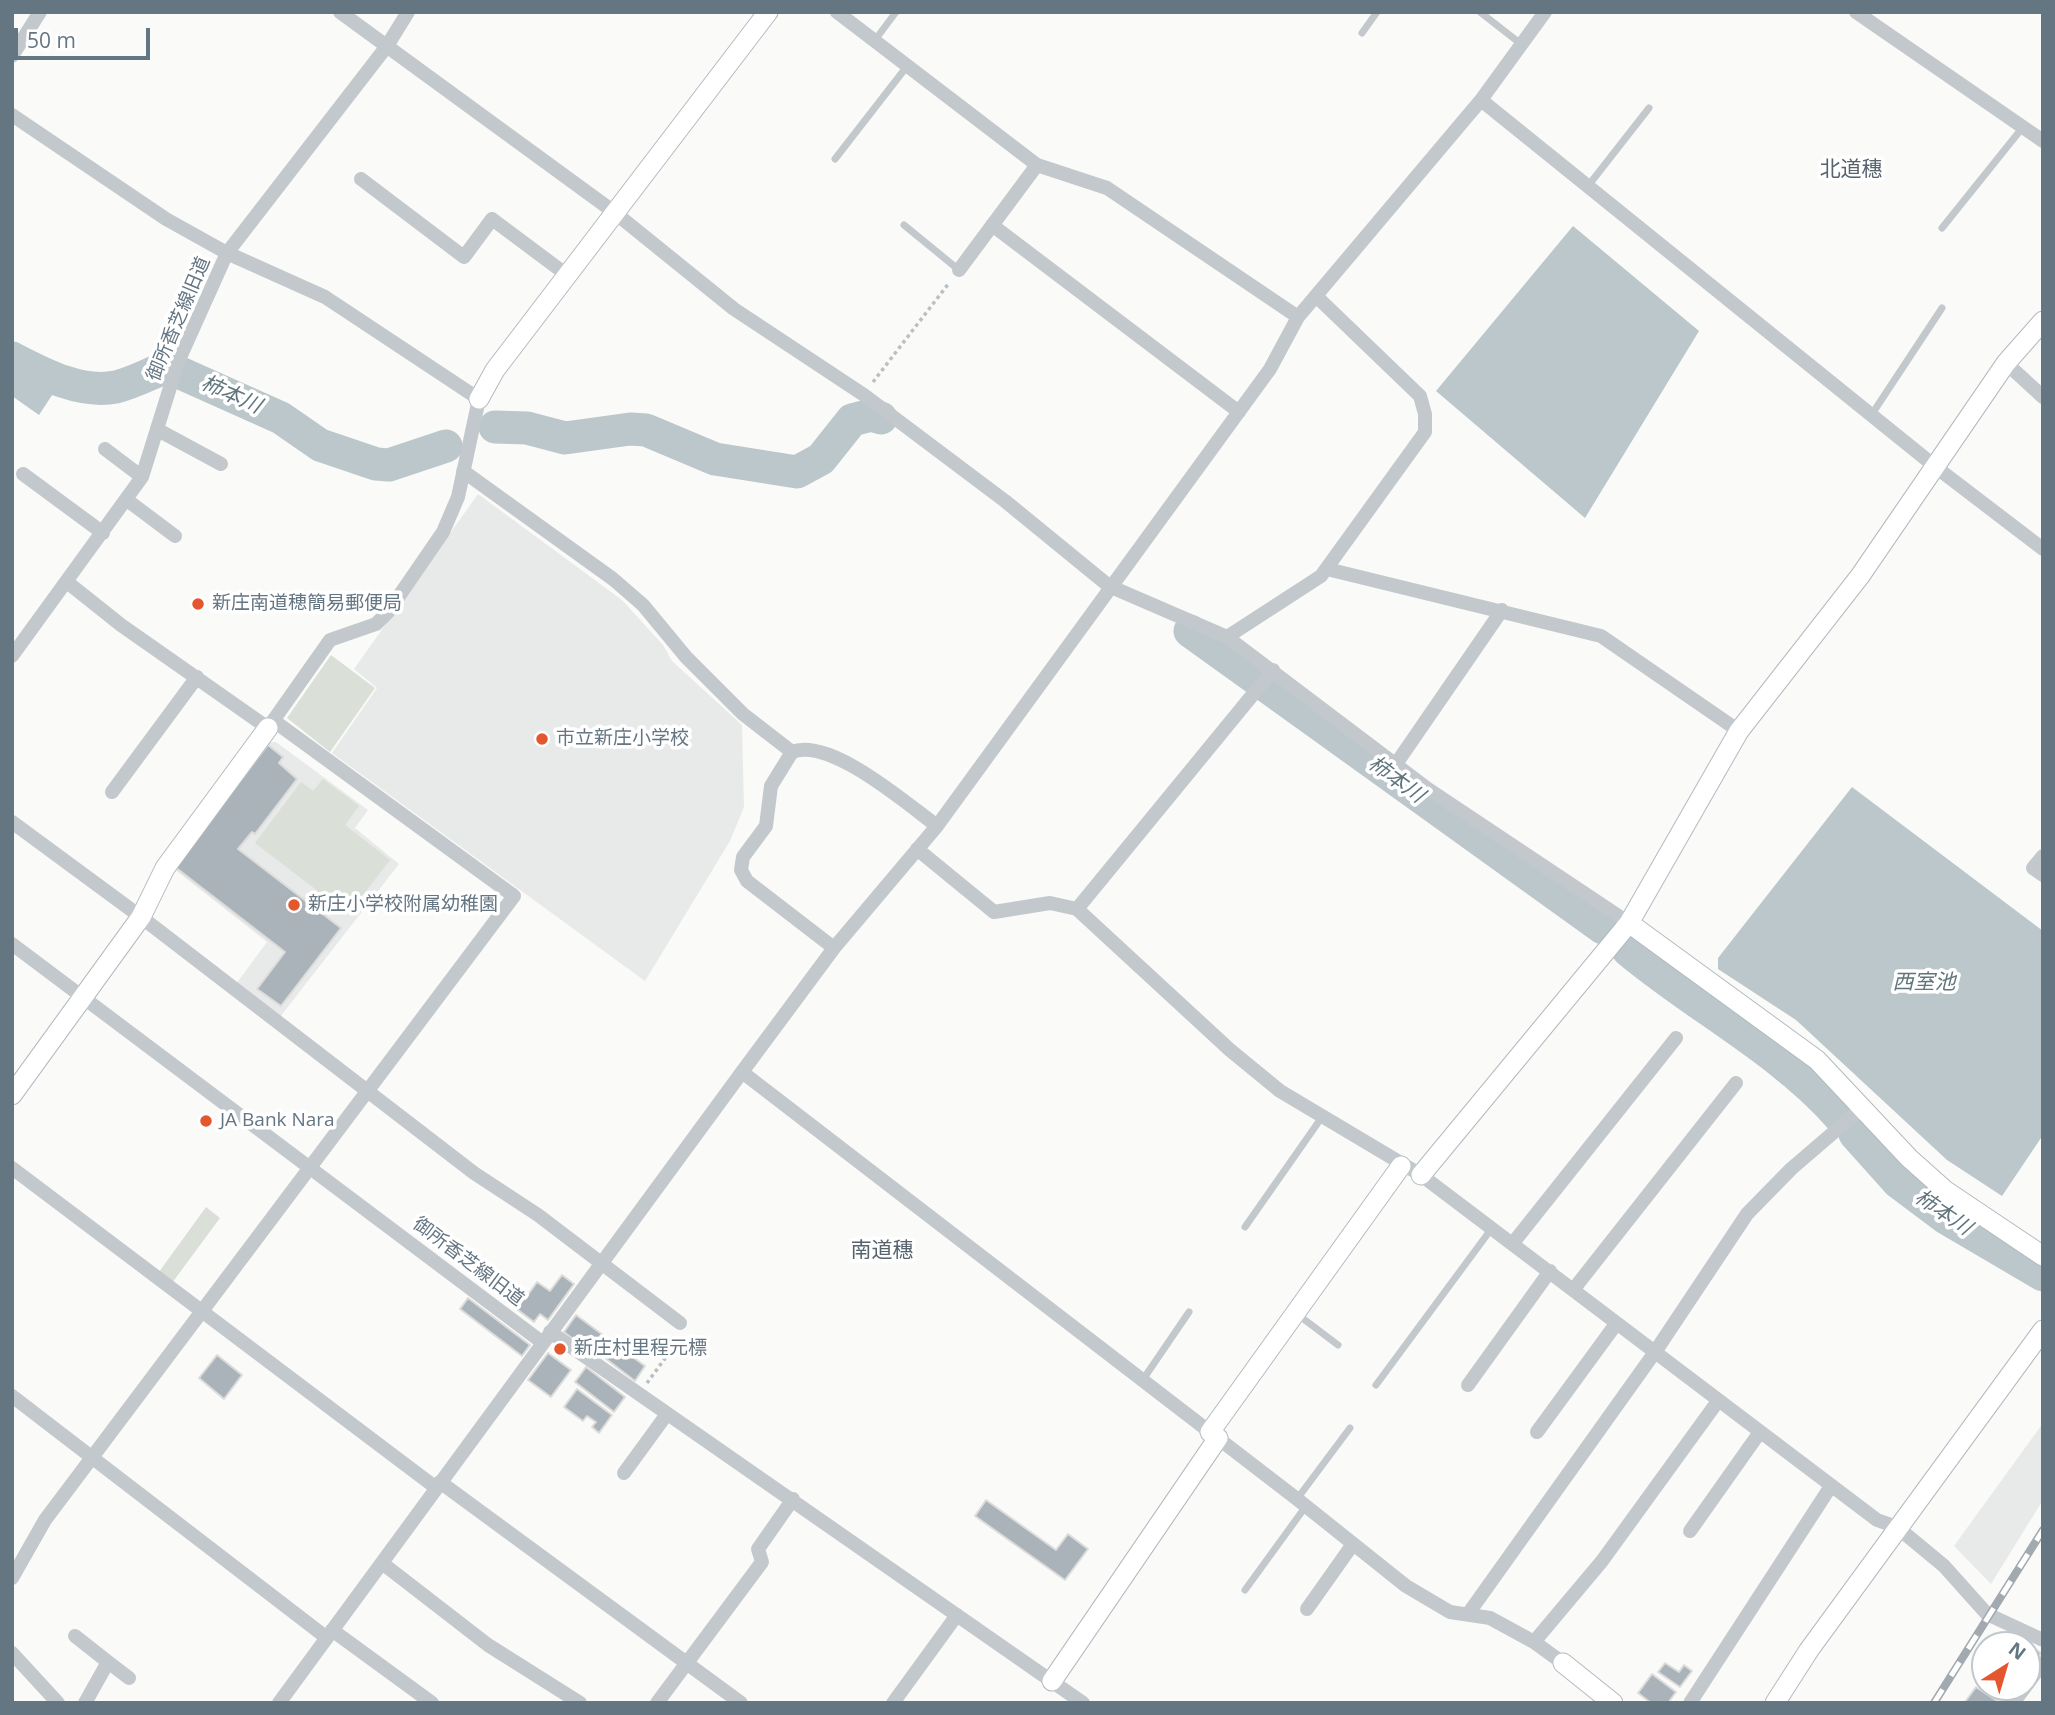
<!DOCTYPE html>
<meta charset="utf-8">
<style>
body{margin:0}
#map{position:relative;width:2055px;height:1715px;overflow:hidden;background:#fafaf8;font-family:"Open Sans",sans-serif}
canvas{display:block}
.frame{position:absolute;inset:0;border:14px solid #657683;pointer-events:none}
.north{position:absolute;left:1971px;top:1631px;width:70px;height:70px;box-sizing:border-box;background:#fff;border:2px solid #c1c8cd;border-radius:50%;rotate:37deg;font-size:19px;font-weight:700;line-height:28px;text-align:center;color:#657683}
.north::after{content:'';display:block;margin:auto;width:24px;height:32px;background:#e4572e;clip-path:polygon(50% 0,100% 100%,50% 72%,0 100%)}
.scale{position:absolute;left:14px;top:28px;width:136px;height:32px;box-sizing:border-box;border:4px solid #657683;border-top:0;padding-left:9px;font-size:21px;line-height:24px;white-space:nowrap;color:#657683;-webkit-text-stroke:5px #fff;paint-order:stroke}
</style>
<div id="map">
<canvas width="2055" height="1715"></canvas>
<div class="frame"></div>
<div class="north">N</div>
<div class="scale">50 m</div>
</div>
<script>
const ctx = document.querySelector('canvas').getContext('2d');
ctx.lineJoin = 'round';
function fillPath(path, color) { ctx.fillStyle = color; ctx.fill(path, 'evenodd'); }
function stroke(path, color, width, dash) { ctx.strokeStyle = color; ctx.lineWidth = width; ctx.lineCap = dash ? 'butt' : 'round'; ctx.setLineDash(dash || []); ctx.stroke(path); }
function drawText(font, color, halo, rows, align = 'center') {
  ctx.font = font + ' "Open Sans","Noto Sans JP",sans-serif'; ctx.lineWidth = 7; ctx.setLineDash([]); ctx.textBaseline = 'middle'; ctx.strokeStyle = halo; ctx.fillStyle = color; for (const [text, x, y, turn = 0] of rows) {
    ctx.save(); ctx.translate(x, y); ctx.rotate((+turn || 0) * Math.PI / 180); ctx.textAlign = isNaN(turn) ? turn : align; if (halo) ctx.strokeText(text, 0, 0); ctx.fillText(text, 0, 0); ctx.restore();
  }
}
const built = new Path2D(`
 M478,494L622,600L663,645L672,661L742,725L744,807L730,841L645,981L332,753L377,688L354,669Z
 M268,742H276L368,810L355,828L399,864L280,1017L236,984L267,942L174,869Z
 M2043,1423V1500L1991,1584L1954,1546Z`);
const green = new Path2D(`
 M331,655L375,688L330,752L287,718Z
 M323,779L359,806L345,825L390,860L348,914L255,843L301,782L313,791Z
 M206,1207L220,1218L172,1283L159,1272Z`);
const water = new Path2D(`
 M1573,226L1699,331L1585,518L1436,391Z
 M12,368L58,386L39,415L12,396Z
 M1852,787L2043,931V1135L2002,1196L1947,1160L1796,1020L1718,969V958Z`);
const river = new Path2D(`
 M12,358C43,374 80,394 116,387C133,383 151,373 167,367L281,418L320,445L376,464L389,465L446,446
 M495,427L527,428L565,438L630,429L646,430L715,459L797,472L821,459L852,420L871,415L881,418
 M1190,631L1603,928
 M1628,950C1696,1007 1781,1050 1840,1117
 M1855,1134L1898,1182L1946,1218L2043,1275`);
const building = new Path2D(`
 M268,745L283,757L279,763L297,779L255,834L252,832L238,849L341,928L281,1006L257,989L285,952L175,867Z
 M562,1275L574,1284L548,1320L540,1314L534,1322L502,1298L510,1287L525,1299L537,1282L550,1291Z
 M468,1298L530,1345L522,1356L460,1309Z
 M576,1315L607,1338L594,1355L564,1332Z
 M615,1344L645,1366L635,1381L605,1358Z
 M548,1353L571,1370L551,1397L528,1380Z
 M217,1355L242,1375L224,1399L199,1378Z
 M586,1367L625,1397L614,1412L575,1382Z
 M577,1389L612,1415L599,1433L592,1427L596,1422L587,1416L583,1421L564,1407Z
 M986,1500L1056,1550L1068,1534L1088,1549L1065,1580L975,1516Z
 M2015,1635L2041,1653L2031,1669L2027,1666V1645H2008Z
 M1665,1663L1679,1672L1684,1665L1692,1671L1680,1687L1658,1672Z
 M1652,1674L1676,1692L1668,1703H1651L1638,1693Z
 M1976,1687L1997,1701L1996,1703L1965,1702Z`);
const path = new Path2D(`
 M873,382L949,283
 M647,1383L680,1338`);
const lane = new Path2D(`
 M1480,12L1521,44
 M1362,33L1377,12
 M875,40L896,12
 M835,159L908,65
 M1588,186L1649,108
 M904,225L959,270
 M1942,228L2023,127
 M1872,414L1942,308
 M1245,1227L1322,1117
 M1297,1314L1338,1345
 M1142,1381L1189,1312
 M1376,1385L1492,1228
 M1297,1499L1350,1428
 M1245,1590L1306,1506`);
const street = new Path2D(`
 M340,12L614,212L734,309L864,395L1005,501L1109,586L1227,637L1428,789L1629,923
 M837,12L1037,165L1107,188L1298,317
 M1856,12L2043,141
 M12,56L40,12
 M1481,100L1937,468L2043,549
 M12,115L166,219L227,253L325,297L479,399L458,497L443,532L388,612L376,624L330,640L268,728L121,625L67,582
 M361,179L464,257L492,219L567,275
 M992,225L1239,412
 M959,270L1037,165
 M2006,363L2043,397
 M158,430L221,464
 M105,449L142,477
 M463,471L613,579L643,605L686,657L743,714L792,752L771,786L766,826L743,857L741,870L747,881L834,948
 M23,474L103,533
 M127,500L175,536
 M1327,569L1601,636L1739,731
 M1227,637L1321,576L1425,432V414L1420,396L1316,296
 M12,656L142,477L178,362L227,253L387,46L408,12
 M792,752C830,737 906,803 937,826
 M1396,764L1502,610
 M112,792L197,677
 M12,822L141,917L474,1173L538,1215L680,1323
 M917,849L994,912L1050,903L1077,909L1230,1050L1280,1091L1421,1175L1877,1520L1897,1527L1944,1566L1987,1614L2043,1640
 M2043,856L2033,868L2043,875
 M1077,909L1273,670
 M12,944L543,1343
 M742,1072L1297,1499L1406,1586L1450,1612L1490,1618L1534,1642L1563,1663
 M12,1168L435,1487
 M1513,1243L1676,1038
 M1573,1290L1736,1083
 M550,1332L1083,1703
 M1468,1385L1550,1271
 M12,1396L327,1638
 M1537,1432L1616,1324
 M624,1473L667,1414
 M440,1482L741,1703
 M1690,1531L1760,1432
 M382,1563L488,1645L580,1703
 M12,1578L45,1520L514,896L274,721
 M1307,1609L1353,1544
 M1468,1614L1655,1352L1747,1214L1791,1169L1862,1108
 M332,1630L432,1703
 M75,1636L108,1662L85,1703
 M1534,1642L1602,1561L1718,1401
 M12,1653L58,1703
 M108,1662L129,1678
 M2027,1684L2043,1663
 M279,1703L742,1072L834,948L937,826L1270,369L1298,317L1481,100L1545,12
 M657,1703L762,1562L758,1549L793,1499
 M893,1703L957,1615
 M1690,1703L1831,1486
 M2013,1703L2025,1687`);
const secondary = new Path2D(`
 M479,399L495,370L768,12
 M1629,923L1817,1060L1909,1158L1946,1191L2043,1256
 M12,1095L141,917L165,868L268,728
 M1421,1175L1629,923L1739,731L1860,576L2006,363L2043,321
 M1210,1432L1401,1166
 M1563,1663L1613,1703
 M1052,1681L1218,1438
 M1775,1703L1809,1650L2043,1330`);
const rail = new Path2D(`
 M1934,1703L2043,1530`);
const markers = [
 [198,604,7,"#e4572e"],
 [542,739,7,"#e4572e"],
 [294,905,7,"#e4572e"],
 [206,1121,7,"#e4572e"],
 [560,1349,7,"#e4572e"]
];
const streetNames = [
 ["御所香芝線旧道",179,319,-67],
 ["御所香芝線旧道",468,1262,37]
];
const poiNames = [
 ["新庄南道穂簡易郵便局",212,604],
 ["市立新庄小学校",556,739],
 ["新庄小学校附属幼稚園",308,905],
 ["JA Bank Nara",220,1121],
 ["新庄村里程元標",574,1349]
];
const neighbourhoodNames = [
 ["北道穗",1851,170],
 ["南道穗",882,1251]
];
const waterNames = [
 ["柿本川",231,395,24],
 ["柿本川",1396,780,36],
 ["西室池",1924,983],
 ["柿本川",1943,1213,34]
];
fillPath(built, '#e8e9e9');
fillPath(green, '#dadfd7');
fillPath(water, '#bbc7cb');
stroke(river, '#bbc7cb', 33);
fillPath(building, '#aab3b9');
stroke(building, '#dcdcda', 2);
stroke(secondary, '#b3babf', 21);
stroke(path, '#bbbfc2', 3.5, [3.5, 3.5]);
stroke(lane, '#c3c8cc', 7);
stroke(street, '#c3c8cc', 14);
stroke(secondary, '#fff', 19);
stroke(rail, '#a2aab0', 8);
stroke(rail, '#fff', 5, [16]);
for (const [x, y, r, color] of markers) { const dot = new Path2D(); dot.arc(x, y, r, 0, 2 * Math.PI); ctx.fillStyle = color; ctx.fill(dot); stroke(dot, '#fff', 2.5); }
drawText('19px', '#657683', '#fff', streetNames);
drawText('19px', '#657683', '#fff', poiNames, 'left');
drawText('21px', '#57646e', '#fff', neighbourhoodNames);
drawText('italic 21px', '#60757c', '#fff', waterNames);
</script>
